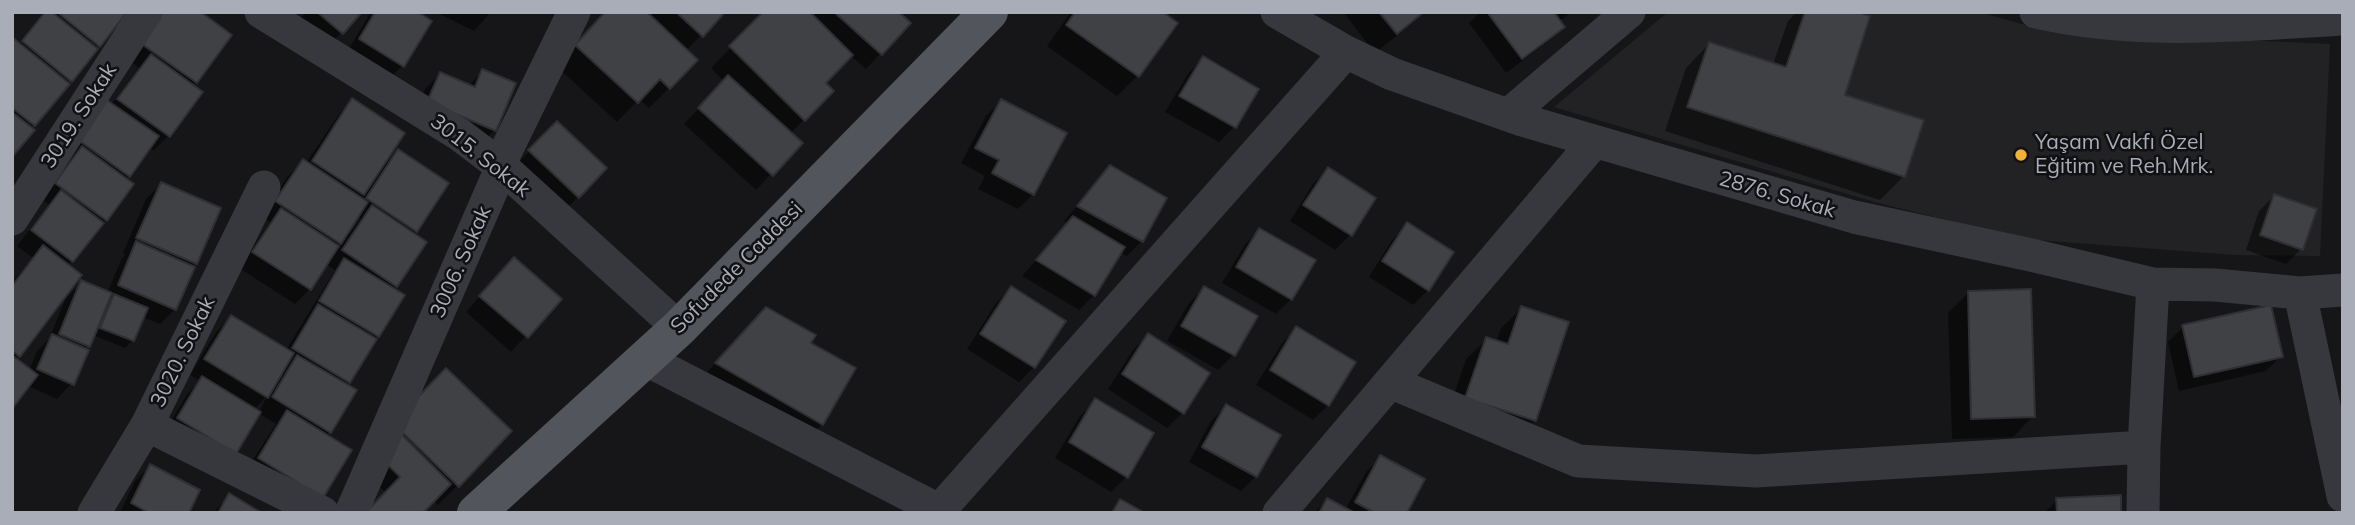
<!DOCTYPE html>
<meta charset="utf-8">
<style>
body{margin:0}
#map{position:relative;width:2355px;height:525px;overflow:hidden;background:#161618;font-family:Mulish,sans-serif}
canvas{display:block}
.frame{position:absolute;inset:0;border:14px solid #a8adb8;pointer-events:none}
</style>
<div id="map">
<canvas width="2355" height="525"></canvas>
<div class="frame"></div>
</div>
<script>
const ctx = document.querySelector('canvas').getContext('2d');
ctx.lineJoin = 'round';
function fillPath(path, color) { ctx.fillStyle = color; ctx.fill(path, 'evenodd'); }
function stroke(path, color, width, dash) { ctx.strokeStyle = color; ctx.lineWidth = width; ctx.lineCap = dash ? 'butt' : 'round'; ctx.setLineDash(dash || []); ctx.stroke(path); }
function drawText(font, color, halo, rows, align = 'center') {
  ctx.font = font + ' Mulish,sans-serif'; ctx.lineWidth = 5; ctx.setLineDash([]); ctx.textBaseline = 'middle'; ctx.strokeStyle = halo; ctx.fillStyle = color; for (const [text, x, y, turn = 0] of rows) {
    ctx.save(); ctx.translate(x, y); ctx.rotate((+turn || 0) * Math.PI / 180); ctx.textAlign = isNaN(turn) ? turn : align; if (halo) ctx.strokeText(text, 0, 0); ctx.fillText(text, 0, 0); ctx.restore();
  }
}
const built = new Path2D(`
 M1668,12H1979L2047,31L2330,44L2320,256L2235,255L2024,239L1878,203L1554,107Z`);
const shadow = new Path2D(`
 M44,12H125L30,129L12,155V39L19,44Z
 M153,12L195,82L191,86L168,136L153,151L149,147L125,179L106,220L67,266L15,359L29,371L37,351L49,339L66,298L81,283L107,293L122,258L125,255L123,253L146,199L161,184L219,209L195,263L191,267L175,309L160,324L142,317L133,340L125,348L93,335L84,350L72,383L57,399L28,386L12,406V282L33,258L17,246L49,205L41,199L71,160L56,150L111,105L139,68L122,55Z
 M306,12H360L327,48L297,23Z
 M371,12H414L402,66L387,81L345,55Z
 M435,12H491L474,31Z
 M606,12H723L686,51L669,88L649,108L639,99L617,122L556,66Z
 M765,12H896L908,23L866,69L850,55L823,83L831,91L790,134L800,143L756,190L684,124L724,81L711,68Z
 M1071,12H1160L1175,23L1137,76L1117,96L1047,46Z
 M1343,12H1426L1375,53Z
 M1480,12H1571L1559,22L1562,27L1547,42L1506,73L1469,23Z
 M1797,12H1869L1842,96L1904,176L1880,200L1665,131L1686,68L1709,44L1773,64L1788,21Z
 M1203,58L1256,90L1234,127L1219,142L1165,112L1188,74Z
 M483,71L495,130L479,145L413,117L425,89L440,74L468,86Z
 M353,100L380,168L399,151L416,231L413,234L377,336L346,386L329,432L326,436L322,496L244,473L276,424L258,413L234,453L163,434L188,393L200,381L190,375L216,332L231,317L286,350L335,270L326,264L310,289L295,304L239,268L270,222L261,217L288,176L303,161L306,163L338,116ZM357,216L360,219L349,234L346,233ZM345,237L339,248L336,246ZM267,396L259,412L254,409Z
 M1001,101L1033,194L1018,209L978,189L985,176L961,163L986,116Z
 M557,123L578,197L563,212L515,166Z
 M1110,167L1165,199L1142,241L1127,256L1120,253L1094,295L1079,310L1022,276L1068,224L1064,221Z
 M1328,169L1374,198L1350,235L1335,250L1290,221L1313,184Z
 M2274,196L2301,249L2286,264L2246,250L2259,211Z
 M1407,225L1428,290L1413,305L1369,277L1392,240Z
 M1259,230L1291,299L1276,314L1222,283L1244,246Z
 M499,274L560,299L511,352L466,312Z
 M1011,288L1063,321L1034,367L1019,382L967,349L996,303Z
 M1204,288L1255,317L1233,355L1218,370L1167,341L1189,303Z
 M1968,293L2033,416L2013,437L1952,439L1948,313Z
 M1522,308L1534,420L1514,441L1446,418L1466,359L1487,339L1496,342L1501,328Z
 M2183,327L2281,356L2266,371L2179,391L2168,342Z
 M1297,328L1328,405L1313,420L1256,385L1282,343Z
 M746,330L822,424L802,444L696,384Z
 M1148,335L1208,373L1182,413L1167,428L1108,389L1133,350Z
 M425,390L458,485L438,505L433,500L421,513H367L386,493L364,471Z
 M1096,401L1126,477L1111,492L1055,458L1080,416Z
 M1226,406L1256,476L1241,491L1189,462L1211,421Z
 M1381,457L1405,513H1314L1327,500L1345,510L1366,472Z
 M150,466L187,513H120L135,481Z
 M229,496L259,513H213Z
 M2057,500L2120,513H2044Z`);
const building = new Path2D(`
 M45,12H52L98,49L72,82L22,41Z
 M57,12H127L100,47Z
 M155,12H201L232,35L197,83L136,40Z
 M317,12H362L343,34Z
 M375,12H418L432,21L404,67L359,39Z
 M605,12H647L698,60L670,89L660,79L638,103L575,45Z
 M676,12H725L703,37Z
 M763,12H810L853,55L826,83L834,91L805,121L729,46Z
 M834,12H899L911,23L882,55Z
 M1075,12H1163L1178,23L1139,77L1066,25Z
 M1379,12H1424L1397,34Z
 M1487,12H1554L1565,27L1522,59Z
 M1805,12H1858L1870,16L1845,95L1924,120L1905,177L1687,107L1709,42L1786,67Z
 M12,37L70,84L35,126L12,108Z
 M151,54L203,92L170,137L117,99Z
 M1203,56L1259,89L1236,128L1179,96Z
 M482,69L516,83L496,131L427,102L440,72L475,87Z
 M728,75L803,143L773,176L698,108Z
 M98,94L159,136L130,177L70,134Z
 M352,98L405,133L364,195L312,161Z
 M1001,99L1067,133L1034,195L992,173L999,160L975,148Z
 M12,112L35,130L12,157Z
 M557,121L607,168L579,198L528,150Z
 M82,146L134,184L107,221L55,183Z
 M398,149L449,183L417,232L366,198Z
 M303,159L368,202L341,244L275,201Z
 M1110,165L1167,198L1143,242L1077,206Z
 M1328,167L1376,198L1352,236L1303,205Z
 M161,182L221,208L197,264L136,238Z
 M61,190L104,223L73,262L31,230Z
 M2274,194L2317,209L2303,250L2260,235Z
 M372,205L427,242L397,287L342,250Z
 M281,208L339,246L311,290L252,252Z
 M1073,216L1125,247L1095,296L1036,260Z
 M1407,222L1454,252L1429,291L1382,261Z
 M1259,228L1316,260L1292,300L1236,267Z
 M136,241L195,267L176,310L118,285Z
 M43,245L82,275L20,357L12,351V286Z
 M514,257L562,299L528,338L479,296Z
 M344,258L405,295L379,337L319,301Z
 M81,280L112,293L90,347L59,334Z
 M1011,286L1066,321L1035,368L980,334Z
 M1204,286L1258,316L1235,356L1181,326Z
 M2031,289L2035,417L1971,419L1968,291Z
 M114,294L148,308L134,341L100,328Z
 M318,304L377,339L350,383L292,348Z
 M2271,305L2283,357L2194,377L2182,325Z
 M1521,306L1569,322L1536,421L1465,398L1486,337L1508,344Z
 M766,307L816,335L811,343L856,368L823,425L715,363Z
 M231,315L294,353L268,398L204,359Z
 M1296,326L1356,362L1329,406L1270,370Z
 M1148,333L1210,373L1184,414L1122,374Z
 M52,334L89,350L74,385L37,369Z
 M12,355L38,375L12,409Z
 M297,355L357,390L331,433L272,397Z
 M446,368L512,431L459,487L393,423Z
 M202,376L261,412L236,454L177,418Z
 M1095,398L1154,433L1128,478L1069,442Z
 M1226,404L1281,435L1257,477L1202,447Z
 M287,410L352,450L323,498L258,458Z
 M399,432L451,484L423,513H370L368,510L400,477L378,455Z
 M1380,455L1425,479L1407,513H1375L1355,502Z
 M150,464L200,490L189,513H149L131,503Z
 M229,493L262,513H218Z
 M2121,495V513H2057L2056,498Z
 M1327,498L1355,513H1319Z
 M1120,499L1145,513H1112Z`);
const minor = new Path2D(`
 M261,12L460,135L501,166L679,328
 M1277,12L1346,52L1392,74L1522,120L1854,217L2031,255L2153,284L2215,285L2300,293
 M2036,12C2134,35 2243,25 2343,19
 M1508,115L1629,12
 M12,219L146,12
 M2343,290L2300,293L2343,496
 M645,359L944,513
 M1390,382L1578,461L1756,471L2144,447
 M147,425L323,513
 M94,513L147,425L264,187
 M351,513L497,178L505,153L574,12
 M937,513L1346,52
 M1279,513L1594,142
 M2143,513L2144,447L2153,284`);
const major = new Path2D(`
 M476,513L679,328L989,12`);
const markers = [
 [2021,155,7,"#f2b134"]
];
const streetNames = [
 ["3019. Sokak",79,116,-57],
 ["3015. Sokak",480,156,38],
 ["2876. Sokak",1777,195,16],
 ["3006. Sokak",461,262,-66],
 ["Sofudede Caddesi",737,268,-45],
 ["3020. Sokak",183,352,-64]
];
const poiNames = [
 ["Yaşam Vakfı Özel",2035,143],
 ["Eğitim ve Reh.Mrk.",2035,167]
];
fillPath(built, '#222225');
fillPath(shadow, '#0007');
fillPath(building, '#404145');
stroke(building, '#303034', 2);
stroke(minor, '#37383d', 33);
stroke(major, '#53555c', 38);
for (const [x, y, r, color] of markers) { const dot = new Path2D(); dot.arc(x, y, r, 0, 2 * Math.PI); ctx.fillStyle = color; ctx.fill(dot); stroke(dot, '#111113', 2.5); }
drawText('21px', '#a8adb8', '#111113', streetNames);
drawText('21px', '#a8adb8', '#111113', poiNames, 'left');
</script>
